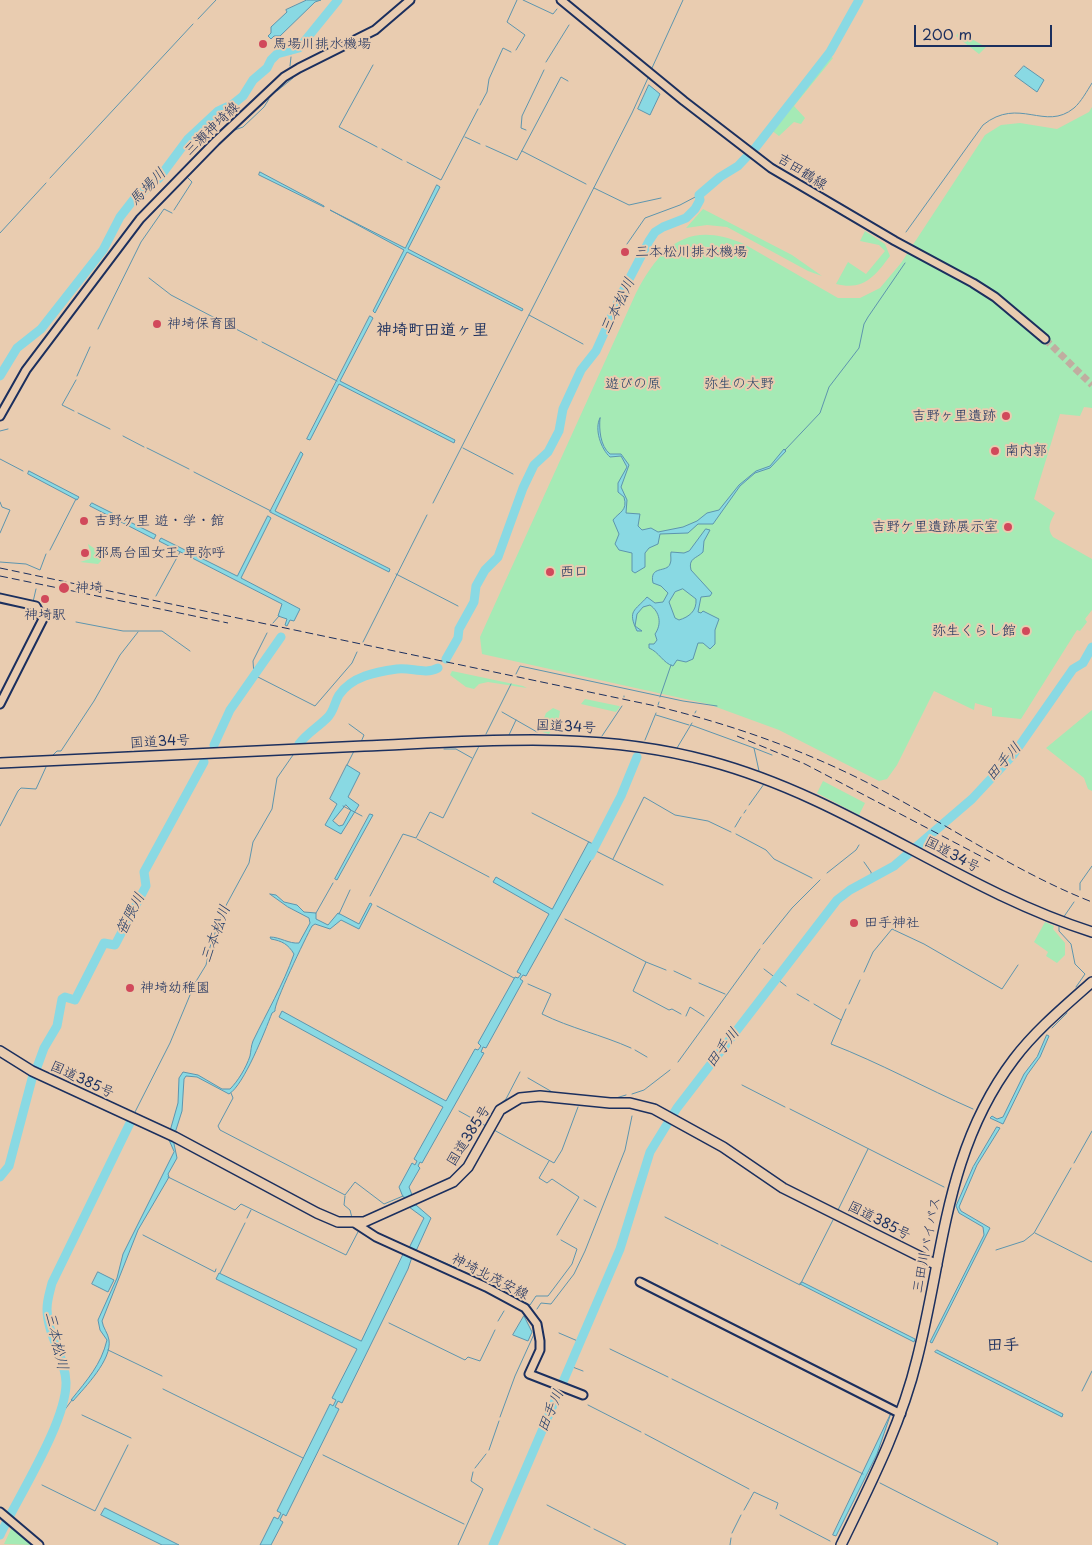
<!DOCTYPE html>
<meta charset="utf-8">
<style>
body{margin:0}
#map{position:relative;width:1092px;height:1545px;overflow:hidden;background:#e9ccb0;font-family:"Playpen Sans",sans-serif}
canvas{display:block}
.scale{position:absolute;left:914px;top:25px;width:138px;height:22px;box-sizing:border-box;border:2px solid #1b2f5e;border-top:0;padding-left:6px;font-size:15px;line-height:18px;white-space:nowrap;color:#1b2f5e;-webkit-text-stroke:4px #e9ccb0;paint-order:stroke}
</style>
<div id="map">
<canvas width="1092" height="1545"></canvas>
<div class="scale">200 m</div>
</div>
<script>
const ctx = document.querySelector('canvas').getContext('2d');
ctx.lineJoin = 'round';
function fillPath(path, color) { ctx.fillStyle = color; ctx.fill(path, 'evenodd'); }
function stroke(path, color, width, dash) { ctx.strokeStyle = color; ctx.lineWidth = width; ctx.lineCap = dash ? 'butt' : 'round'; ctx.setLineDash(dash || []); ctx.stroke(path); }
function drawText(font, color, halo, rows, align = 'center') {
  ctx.font = font + ' "Playpen Sans","Klee One",sans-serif'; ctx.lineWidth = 4; ctx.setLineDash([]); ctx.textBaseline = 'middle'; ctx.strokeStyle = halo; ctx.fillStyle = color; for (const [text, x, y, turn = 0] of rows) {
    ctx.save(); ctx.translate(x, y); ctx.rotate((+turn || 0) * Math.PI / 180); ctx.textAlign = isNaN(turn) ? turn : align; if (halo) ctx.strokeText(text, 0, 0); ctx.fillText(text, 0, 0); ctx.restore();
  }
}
const green = new Path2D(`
 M959,32L986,47L979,54L956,36Z
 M830,56L833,58L794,106L805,118L801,124L794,122L779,136L771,130Z
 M1092,107V408L1084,407L1080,416L1060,414L1034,499L1055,513C1051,521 1046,528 1053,537L1092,559V610L1085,619L1087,622L1080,631L1077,630L1021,719L992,716V708L975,703L974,710L934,691L897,765L887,779L879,781L779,730L708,704L482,654L480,637L636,293C661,245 689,220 744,244L838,298H860L880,288L901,263L985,135L1001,125L1020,123L1057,129L1089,112Z
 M703,209L792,255L822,276L808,271L727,227L707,225L686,228Z
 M865,231L885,244L890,256C875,276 864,291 836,284L848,262L866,274L885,251L879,245L860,241Z
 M88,544L102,554L101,561L98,564L80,562L90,559L91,556Z
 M452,671L523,686L527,688L488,682L479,684L474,689L466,687L450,675Z
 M585,699L619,706L620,707L616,712L581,704Z
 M553,708L560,711L559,717L549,734L539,731L546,713Z
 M1092,710V791L1088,789L1084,778L1046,748Z
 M823,781L865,803L859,815L817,793Z
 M1045,922L1054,926L1053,929L1065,943V955L1057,963L1046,956L1048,952L1034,942Z
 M12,1527L33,1545L4,1544Z`);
const water = new Path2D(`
 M307,0H321L315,2L280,36H274L271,39L268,36L271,33V27L287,12L286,10Z
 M1024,66L1044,80L1037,92L1015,76Z
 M649,85L660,94L650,115L638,109Z
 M260,172L324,206V207L259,175Z
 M437,185L440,187L408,249L523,309L522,311L407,252L375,313L373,311L404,250L330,210L405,248Z
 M370,316L373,318L340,381L455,440L454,443L339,384L310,440L307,439Z
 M600,418C599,429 600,446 610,454H621L629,465L621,487L627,500L626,513L640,514L638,526L642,530L651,528L658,532L683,527L697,521L707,513L719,510L739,485L756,471L770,466L784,449L786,451L770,468L755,473L740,486L713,524H698L688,533L660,534L658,544L649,548L645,553V567L635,573L632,571V553L619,550L615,544L619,534L613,520C619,512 628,511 624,497L618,492V483L627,467L621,456L610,457C601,449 594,429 600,418Z
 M301,452L303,454L275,511L390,569L389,572L270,512Z
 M29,471L79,497L77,500L28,474Z
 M92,503L156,535L154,539L90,506Z
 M268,516L271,518L241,578L300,609L294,621L290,620L287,626L285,625L287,619L278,616L282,604L159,541L161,538L237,576Z
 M706,529L710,530L704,541L703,552C696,559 688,558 691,570L712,593L710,596L701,597L698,612L701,613L703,611L719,619L715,630V644L710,649L703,643H698L693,659L686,662L677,660L673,666C663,663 659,652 649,648V644H654L657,640L655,634C662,624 660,612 650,605L643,607L637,614L635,626L642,631H637C627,610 635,611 647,597L655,603L663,602L668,593L661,586L653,583C649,565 667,573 670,564C672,560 670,556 671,552L684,553L689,551ZM683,589L696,599C697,611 689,617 679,620L675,618L669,602L675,592Z
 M347,765L360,773L348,797L359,805L341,834L325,825L337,804L330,799ZM346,805L351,810L343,825L339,826L333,821Z
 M370,814L373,815L337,880L335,879Z
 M589,842L595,845L596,851L526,976L523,975L520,979L523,981L486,1048L483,1047L481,1052L484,1053L422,1163L420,1162L418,1166L420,1168L409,1187L412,1195L409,1198L403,1197L399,1187L412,1163L415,1165L417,1161L414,1159L443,1107L279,1017L282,1011L446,1101L475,1049L478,1050L481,1046L478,1043L515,977L518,978L521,974L517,972L549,914L493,882L496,877L552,909Z
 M270,894L276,895L284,902L297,905L304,912L316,913V919L328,925L338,913L359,924L370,903L372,904L359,929L341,920L330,929L315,924L312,926C306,937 273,1005 275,1011L272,1013C265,1031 244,1085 229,1094L197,1077L186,1076L184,1079L182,1111L175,1133L170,1131L178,1103L179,1078L183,1072L198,1075L222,1089H230C238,1081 246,1068 250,1056C251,1051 251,1046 253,1041C267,1012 283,985 294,954C288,944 282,941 271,939L270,937C280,937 289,944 299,943L310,923L309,918L288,907Z
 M1047,1035L1049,1036L1040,1057L1027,1075L1003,1124L990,1118L992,1116L997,1119L1003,1117L1024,1074L1037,1057Z
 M997,1127L1000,1128L977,1165L959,1207L961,1211L990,1228L932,1343L930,1342L984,1235L983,1227L959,1213L956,1206L973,1167Z
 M168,1137L173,1139L177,1158L168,1174L169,1177L138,1230L102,1321C103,1328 108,1333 109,1340C112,1360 85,1387 73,1401L71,1400C87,1380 101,1365 107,1340L100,1330L98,1320L117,1278L123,1254L174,1152Z
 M412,1204L416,1205L431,1218L416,1251L409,1248L424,1218L409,1207Z
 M404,1253L412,1257L408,1269L342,1403L338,1401L335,1407L339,1409L286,1516L283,1514L280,1520L283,1522L271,1545H260L274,1517L278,1519L281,1513L277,1511L330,1404L333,1406L336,1400L332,1398L357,1349L216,1279L219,1273L361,1341Z
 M98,1272L114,1280L108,1292L92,1284Z
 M802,1282L915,1339L914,1342L800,1284Z
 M524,1316L532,1332L528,1341L513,1335Z
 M937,1350L1063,1414L1062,1417L935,1352Z
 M891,1413L877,1454L836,1536L833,1535Z
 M105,1508L179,1545H162L101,1515Z`);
const stream = new Path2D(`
 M523,0L553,14L557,9
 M198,19L216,0
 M516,50L525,35L507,22L517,0
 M291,54L292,50
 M546,62L569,25
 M373,65L339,127L377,147
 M290,66L291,57
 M652,68L683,0
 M277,91L293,78
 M480,105L487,92L489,79L503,48L511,52
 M526,130L521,128L522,116L544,70
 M465,137L480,144
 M486,146L517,160L561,77L568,81
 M382,149L402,160
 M522,151L586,184
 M407,162L441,180L478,109
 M50,178L193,24
 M594,188L629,205L661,198
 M174,210L192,182L187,177L232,131L243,127L264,107L269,99
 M906,232L983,125C1019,96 1045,132 1074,108C1081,102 1087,91 1092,83
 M0,233L46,183
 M627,244L645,218L680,205L699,195
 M149,278L171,295L257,340
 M529,315L583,344
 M98,329L141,242L164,209L172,213
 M262,342L337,381
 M77,376L90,347
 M74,411L62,405L76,380
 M78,413L110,429
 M0,431L8,429
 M123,436L144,447
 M147,448L189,469
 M463,448L513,474
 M785,450L820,413L829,387L859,348L864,324L868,317L905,263
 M0,459L23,471
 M194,472L271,511
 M0,502L2,507L10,510L0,533
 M433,503L632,113L648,78
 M50,550L76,499
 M0,562L26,564L40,570L46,554
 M396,574L458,606
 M156,596L180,552
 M33,602L36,589
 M76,622L123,631H162L190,651
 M273,623L279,616
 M267,633L253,661L254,675L315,706L352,663L357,652
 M363,642L427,515
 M516,674L520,666L683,701L717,706
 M624,697V696
 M660,697L671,665
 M658,705L659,702
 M502,712L537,732
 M695,713L696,711
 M656,715L689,725
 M349,724L364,735L361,742
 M691,725L754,748L759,771
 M486,734L511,684
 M509,735L516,720
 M602,736L622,706
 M645,740L656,713
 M502,745H504
 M580,746H588
 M677,748L692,723
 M754,748L772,755
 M444,749H456L472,758
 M53,755L57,751H61L94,701L120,655L138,632
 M347,765L354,751
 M749,805L764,784
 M343,806L362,816
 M532,813L589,842
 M744,813L746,810
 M0,826L18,791L21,788L36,789L46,767
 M735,827L741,817
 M736,834L766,850L774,859L812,878
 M417,839L489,877
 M596,851L663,885
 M613,859L644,797L675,815L708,821L731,832
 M864,862L871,872L872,879
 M827,873L856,850L859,845
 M1080,890V883L1092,866
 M370,896L403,834L416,838L430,812L443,818L479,746L497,745
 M377,906L514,978
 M316,913L333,883
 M339,914L350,890
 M1063,918L1074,902
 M565,919L646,962L633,991L669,1010L672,1009L681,1014
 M1059,927V931L1071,944L1075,964L1085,974L1076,987
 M763,944L792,908L820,880
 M646,962L666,970
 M764,969L786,986
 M674,971L691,979
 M864,972L873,952L892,929L924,944L1002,989L1018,965
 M699,983L725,994
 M528,984L551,994L542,1014C570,1028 602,1035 631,1048
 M797,994L809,1001
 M814,1004L841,1020
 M849,1004L860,980
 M846,1009L831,1044C880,1063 925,1088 973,1109
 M686,1016L690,1007L704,1016
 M1052,1028L1067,1013
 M635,1050L647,1057
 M678,1062L760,949
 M528,1078L554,1093
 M742,1085L785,1107
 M231,1093L233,1098L218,1126L220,1130L345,1195L355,1182L384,1204L403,1196
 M632,1094L644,1090L670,1070
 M616,1098L626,1095
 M499,1105L506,1099L520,1072
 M790,1109L944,1187
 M459,1111L486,1126L496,1108
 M134,1114L170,1043L195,983L206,965L210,947L223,911L249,863L253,842L272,809L277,778L293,755
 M494,1130L554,1163L562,1150L578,1107
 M549,1161L539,1178L547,1183L552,1179L579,1197L557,1235
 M1074,1163L1092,1131
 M168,1177L235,1210L241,1204L346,1255L359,1230L355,1228
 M345,1196L344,1205L350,1210L352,1218
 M584,1200L596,1207
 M838,1210L868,1149
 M665,1217L718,1244
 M247,1218L251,1210
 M1035,1233L1092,1262
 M143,1235L215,1272L216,1269
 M721,1245L800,1285L833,1220
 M996,1250L1024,1241L1034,1233L1071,1168
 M422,1253L459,1269
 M465,1272L530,1305L536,1296H548L572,1264L577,1249L561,1240
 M220,1273L245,1223
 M537,1309L541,1303L551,1304L574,1274L585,1251L625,1150L632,1116
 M498,1321L504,1311
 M389,1323L465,1360L468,1357L480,1361L495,1330
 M559,1333L580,1342
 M610,1349L668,1377
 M108,1350L162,1376
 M570,1366L583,1371
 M672,1379L863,1474
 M163,1389L303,1458
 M1082,1391L1092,1371
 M588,1405L641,1432
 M82,1415L131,1438
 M500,1417L515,1376L535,1332
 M58,1419L72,1400
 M645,1434L749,1489
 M489,1450L499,1421
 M323,1455L464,1524
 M475,1468L486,1454
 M880,1483L998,1543L997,1545
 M42,1485L95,1511L128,1445
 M547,1505L590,1527
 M744,1510L754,1492L778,1503L776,1509
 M780,1515L830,1541
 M594,1529L626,1545
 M732,1533L741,1515
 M458,1545L483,1489L471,1481L473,1472
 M730,1545L731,1538`);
const river = new Path2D(`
 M0,376L17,348L41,329L103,250L120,217L134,199L159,178L188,139L218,111L233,104L243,96L253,80L267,68L271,60L277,54L299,48L338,0
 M446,659L458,638L459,629L474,602L476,586L485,570L498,557L523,488L534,465L548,452L559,431L563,409L581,370L596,351L623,291L649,241L655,232L663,227L686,218L695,209L700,200L699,195L720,177L738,166L756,147L830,52L859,0
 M299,744C307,733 317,728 327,718C334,712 334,703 339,695C352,676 376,672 397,669C411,667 425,675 438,668
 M214,745L230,710L281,637
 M590,856L621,796L637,757
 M36,1070L44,1048L57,1026L62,999L65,997L75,1000L104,943L115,945L146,886L144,872L204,762
 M0,1177L9,1166L33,1075
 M0,1535C18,1497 67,1421 66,1382C65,1357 47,1334 47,1309C47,1300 50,1291 52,1283L131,1121
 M493,1545L620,1249L650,1152L677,1108L837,900L850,890L894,866L972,799L1013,755L1073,669L1083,663L1092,647`);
const majorTunnel = new Path2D(`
 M1045,339L1092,385`);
const major = new Path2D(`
 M561,0L684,101L771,168L895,241L973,283L995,297L1045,339
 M0,416L26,370L140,219L216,141L284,77L299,68L375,30L410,0
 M0,598L36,606L43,619L0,704
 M356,1224L376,1237L486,1287L525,1308L537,1324L540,1341V1350L529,1374L583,1395
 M640,1282L901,1414
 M0,1512L39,1545`);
const highway = new Path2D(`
 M0,763C121,757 242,752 364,746C480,741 595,730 709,761C848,798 957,889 1092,932
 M0,1051L32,1071L175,1137L317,1213L338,1222H364L453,1182L468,1167L500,1110L520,1098L540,1096L610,1103H630L654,1109L723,1147L783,1188L937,1265
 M841,1545C870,1485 901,1425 917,1359C944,1253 945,1150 1014,1059C1036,1030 1065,1006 1092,982`);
const rail = new Path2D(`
 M0,568L651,705C727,723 799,748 868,783C944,822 1013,871 1092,902
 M0,576L228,623
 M737,736L805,764L990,861`);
const markers = [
 [263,44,5,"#d1495b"],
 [625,252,5,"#d1495b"],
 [157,324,5,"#d1495b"],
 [1006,416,5,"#d1495b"],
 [995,451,5,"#d1495b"],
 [84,521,5,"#d1495b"],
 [1008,527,5,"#d1495b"],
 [85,553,5,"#d1495b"],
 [550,572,5,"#d1495b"],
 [64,588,6,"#d1495b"],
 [45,599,5,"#d1495b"],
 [1026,631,5,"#d1495b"],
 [854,923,5,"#d1495b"],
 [130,988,5,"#d1495b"]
];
const poiNames = [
 ["馬場川排水機場",273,44],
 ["三本松川排水機場",635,252],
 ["神埼保育園",167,324],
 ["吉野ヶ里遺跡",996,416,"right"],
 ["南内郭",1005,451],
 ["吉野ケ里 遊・学・館",94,521],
 ["吉野ケ里遺跡展示室",998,527,"right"],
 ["邪馬台国女王 卑弥呼",95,553],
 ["西口",560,572],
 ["神埼",75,588],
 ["神埼駅",45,615,"center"],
 ["弥生くらし館",1016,631,"right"],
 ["田手神社",864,923],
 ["神埼幼稚園",140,988]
];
const streetNames = [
 ["三瀬神埼線",212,129,-44],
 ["吉田鶴線",802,172,32],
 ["国道34号",566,727,3],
 ["国道34号",160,742,-3],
 ["国道34号",952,855,28],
 ["国道385号",82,1080,25],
 ["国道385号",469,1136,-58],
 ["国道385号",879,1221,27],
 ["三田川バイパス",927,1245,-79],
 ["神埼北茂安線",490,1277,27]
];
const parkNames = [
 ["遊びの原",633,384],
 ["弥生の大野",739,384]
];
const waterNames = [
 ["馬場川",148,187,-46],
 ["三本松川",618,306,-64],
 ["田手川",1004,762,-49],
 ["笹隈川",131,914,-63],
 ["三本松川",216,934,-70],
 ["田手川",723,1048,-53],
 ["三本松川",56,1341,77],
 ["田手川",551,1411,-67]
];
const quarterNames = [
 ["神埼町田道ヶ里",432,331],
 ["田手",1003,1346]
];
fillPath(green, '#a5eab5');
fillPath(water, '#89d9e3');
stroke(water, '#5d95ae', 1);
stroke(stream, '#5d95ae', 1);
stroke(river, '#89d9e3', 9);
stroke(majorTunnel, '#c0ada0', 7, [7, 3.5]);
stroke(major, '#1b2f5e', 11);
stroke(highway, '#1b2f5e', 12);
stroke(major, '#e9ccb0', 7);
stroke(highway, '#e9ccb0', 9);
stroke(rail, '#1b2f5e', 1, [8, 4]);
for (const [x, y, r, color] of markers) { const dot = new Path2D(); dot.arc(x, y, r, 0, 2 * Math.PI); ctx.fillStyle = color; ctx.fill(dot); stroke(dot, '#e9ccb0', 2); }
drawText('14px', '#1b2f5e', '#e9ccb0', poiNames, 'left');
drawText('14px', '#1b2f5e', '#e9ccb0', streetNames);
drawText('14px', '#294267', '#e9ccb0', parkNames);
drawText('italic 15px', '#26406b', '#e9ccb0', waterNames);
drawText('bold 16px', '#1b2f5e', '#e9ccb0', quarterNames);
</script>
